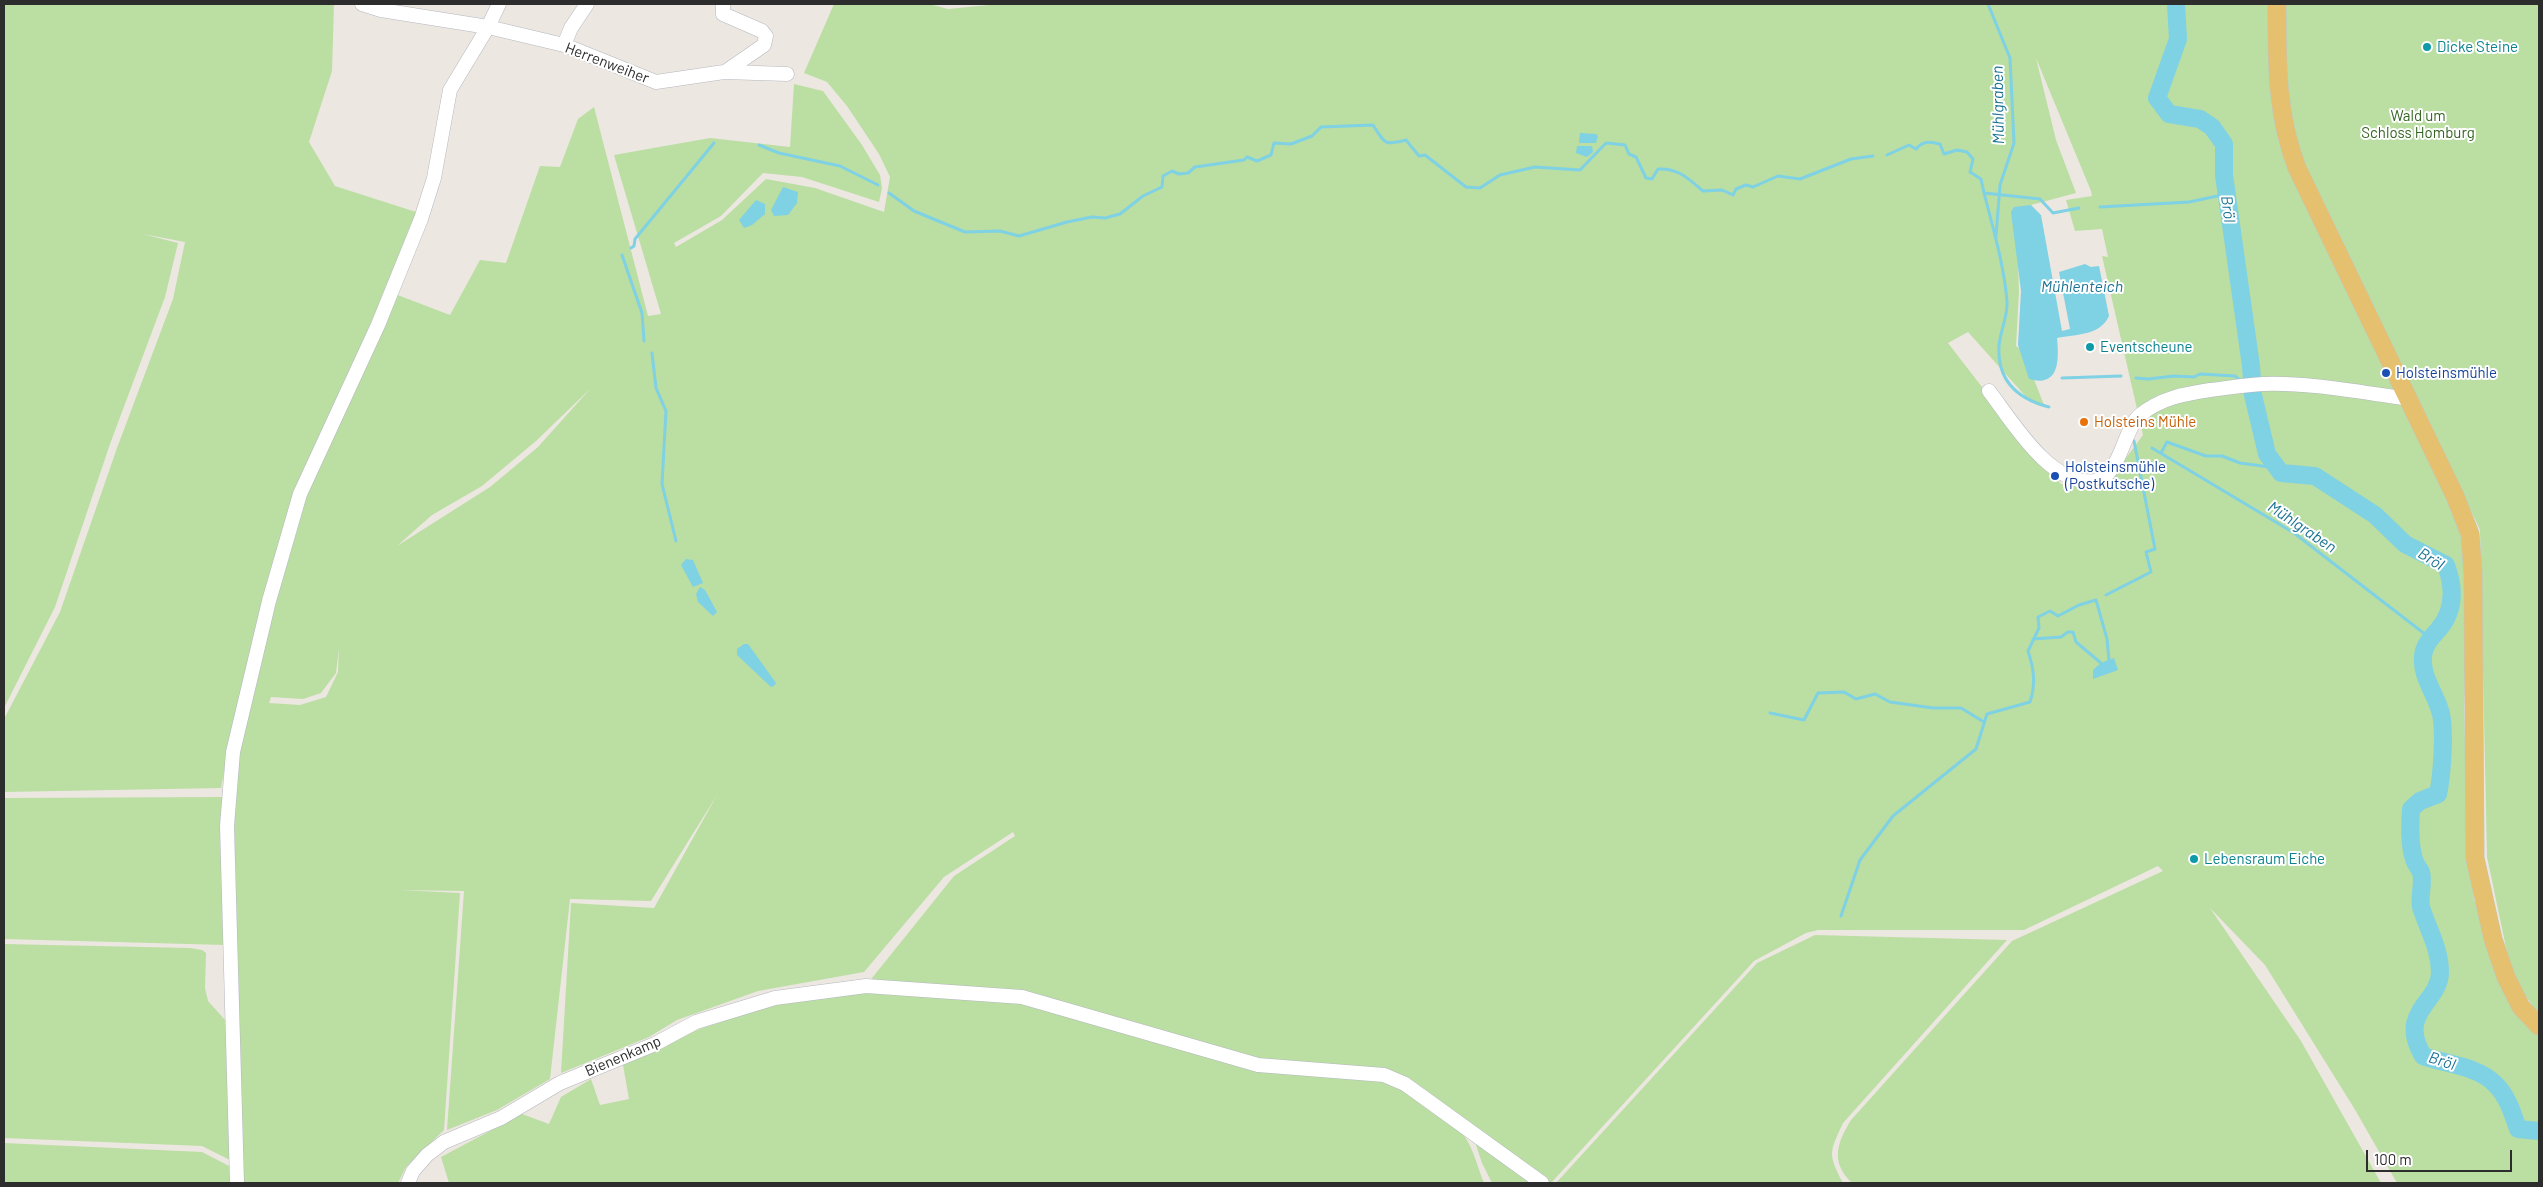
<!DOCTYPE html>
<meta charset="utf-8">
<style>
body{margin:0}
#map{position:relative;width:2543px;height:1187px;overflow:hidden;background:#ede7e1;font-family:Barlow,sans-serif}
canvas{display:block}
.frame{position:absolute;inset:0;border:5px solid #2d2d2d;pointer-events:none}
.scale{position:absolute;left:2366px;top:1150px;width:146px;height:22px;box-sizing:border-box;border:2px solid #2d2d2d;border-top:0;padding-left:6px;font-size:15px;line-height:18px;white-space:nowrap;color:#2d2d2d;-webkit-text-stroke:4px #fff;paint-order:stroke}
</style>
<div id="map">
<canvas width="2543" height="1187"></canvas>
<div class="frame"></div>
<div class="scale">100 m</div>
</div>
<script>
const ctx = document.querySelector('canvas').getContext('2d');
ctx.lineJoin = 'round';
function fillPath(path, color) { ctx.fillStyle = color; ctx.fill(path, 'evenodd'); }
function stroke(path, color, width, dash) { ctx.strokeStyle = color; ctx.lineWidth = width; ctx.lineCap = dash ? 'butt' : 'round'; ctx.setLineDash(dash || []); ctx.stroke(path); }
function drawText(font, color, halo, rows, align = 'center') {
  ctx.font = font + ' Barlow,sans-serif'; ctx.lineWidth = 4; ctx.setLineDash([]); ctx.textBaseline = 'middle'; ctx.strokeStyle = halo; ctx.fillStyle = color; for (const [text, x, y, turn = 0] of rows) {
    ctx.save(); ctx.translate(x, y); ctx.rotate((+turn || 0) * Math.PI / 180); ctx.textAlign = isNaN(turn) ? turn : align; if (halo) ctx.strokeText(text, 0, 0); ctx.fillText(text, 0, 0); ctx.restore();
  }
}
const green = new Path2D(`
 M4,4H334L332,71L309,142L335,186L419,213L296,494L229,747L221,788L4,792V719L60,612L117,448L173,299L185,242L143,234L178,243L165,297L110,444L55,607L4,708Z
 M834,4H929L948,9L999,4H2269V66L2276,101L2457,519L2465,554L2467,611L2464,706L2468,836L2474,899L2496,964L2521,1016L2539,1035V1183H2397L2354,1108L2265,965L2210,908L2301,1041L2381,1183H1852C1830,1162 1837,1143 1851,1120L2012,941L2163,871L2158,866L2024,930H1818L1806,933L1754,961L1551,1183L1409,1082L1260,1062L1029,994L868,983L954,876L1015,836L1013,832L944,877L864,972L758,991L677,1020L649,1037L561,1073L571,903L654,908L717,795L651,901L570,899L550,1079L497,1110L447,1130L464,891L400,890L460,893L444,1130L406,1167L398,1183H241L234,807L238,757L276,594L305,496L395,294L450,315L480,260L506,263L540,166L560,167L578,119L594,107L648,316L661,314L614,155L710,138L790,147L794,84L823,91L862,145L880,175L882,188L879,202L802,177L763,173L721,216L674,243L676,247L722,220L766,179L815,188L884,212L890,177L879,154L847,106L827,82L804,73ZM2036,58L2091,191L2092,196L2066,200L2075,231L2102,229L2108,257L2102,256L2143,435L2123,462L2099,487L2061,484L2009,422L1948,343L1968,332L2028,399L2044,405L2023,351L2016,346L2019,291L2016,209L2076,193L2056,140ZM590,389L538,447L490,487L397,546L432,515L482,486L536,441ZM339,648L338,672L326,697L300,705L269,703L271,697L303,699L321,693L336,673Z
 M2283,4H2539V1015L2512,976L2487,857L2480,530L2428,419L2319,199L2296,141L2286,85Z
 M222,797L225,945L4,939V798Z
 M1815,935L2007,940L1843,1123C1829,1153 1828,1154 1843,1183H1556L1757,963Z
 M4,944L190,948L202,950L206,953L205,988L208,1001L226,1021L232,1161L202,1146L4,1138Z
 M870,988L1026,1001L1257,1070L1383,1080C1405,1091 1452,1117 1465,1137C1474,1150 1478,1169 1484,1183H449L441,1157L522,1114L549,1124L561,1097L591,1079L600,1105L629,1099L623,1065L697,1030L765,1007Z
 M1473,1136L1536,1183H1492L1482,1163Z
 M4,1143L202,1152L233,1168V1183H4Z`);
const water = new Path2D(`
 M1580,133L1596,134L1598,136L1596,143H1579Z
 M1577,146H1592L1593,152L1587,157L1576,153Z
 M783,187L798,192L797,203L788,215L774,216L771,210Z
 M756,200L765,204V214L752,225L744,228L739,220Z
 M2031,205L2041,215L2062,331L2070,329L2059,272L2085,264L2091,267L2099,266L2109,316C2100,336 2076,334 2057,338C2059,359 2060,388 2029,379L2018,345L2021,291L2011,212L2014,207Z
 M686,559L693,560L703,583L693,587L681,565Z
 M700,587L705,590L717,612L713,616L698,602L696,594Z
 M744,644H748L776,683L774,686L771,687L737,655V649Z
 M2114,658L2118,670L2093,679V670L2101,663Z`);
const stream = new Path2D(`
 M1988,4L2010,58L2014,143L2000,185L1996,236
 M759,145L779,153L840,166L878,185
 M1887,155L1909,145L1916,149C1923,140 1930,142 1940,144L1944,154L1957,150L1967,152L1973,159L1970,172L1981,179L1984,193L2040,199L2053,213L2079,208
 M889,193L914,211L965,232L1000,231L1019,236L1067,222L1092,217L1105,218L1120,214L1143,196L1162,187L1163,176L1172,171L1179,174L1188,173L1195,167L1244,160L1247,157L1257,161L1271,155L1274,143L1291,144L1312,136L1321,127L1373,125C1385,143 1383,146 1406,140L1419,156L1425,155L1466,187L1480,188L1500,175L1535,167L1580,170L1606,143L1625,145L1629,154L1636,157L1646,178L1652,179L1658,169C1678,168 1688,178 1703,191L1722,190L1733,195L1736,189L1746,185L1753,187L1778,176L1800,179L1851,159L1873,156
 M1984,193C1993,228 2004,265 2007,301C2008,317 2000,331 1999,346C1997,381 2018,399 2049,407
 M2100,207L2189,202L2227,194
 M631,248L634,246L635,239L714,143
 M622,255L642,313L644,341
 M652,353L656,388L666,411L662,484L676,541
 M2062,378L2121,376
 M2136,378L2148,379L2174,376L2194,377L2200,374L2235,376L2241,381
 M2152,448L2294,533L2430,638
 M2161,453L2167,442L2206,456H2222L2240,463L2277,468
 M2106,595L2151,572L2146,552L2155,549L2134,441
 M2033,639L2061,637L2068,632H2073L2076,642L2101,663
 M1770,713L1804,720L1818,693L1844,692L1856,699L1875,694L1890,702L1933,708H1961L1984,722
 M1841,916L1860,860L1893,816L1976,749L1987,714L2030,702C2036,684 2034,669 2028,651L2039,628L2038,617L2050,611L2058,616L2079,605L2096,600L2107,639L2109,660`);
const river = new Path2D(`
 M2176,4L2178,39L2157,98L2169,114L2200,119L2212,127L2224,144V175L2251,366L2253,395L2267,454L2281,473L2315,476L2375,515L2405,544L2446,565C2454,587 2455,611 2438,630C2431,638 2424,645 2423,656C2421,678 2436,693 2441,714C2445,732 2442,776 2438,794L2420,801L2411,809C2410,825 2409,844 2414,859C2415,864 2419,868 2421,872C2424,883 2419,896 2421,907C2428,930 2440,948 2440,973C2439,1003 2397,1012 2423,1056C2445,1064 2478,1066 2495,1084C2507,1095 2513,1114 2518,1129L2539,1131`);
const minor = new Path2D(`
 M362,4L381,10L488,27L564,45L656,82L724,72L787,74
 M723,4V14L762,31L766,36L764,45L725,72
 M564,45L571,28L587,4
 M1989,391C2012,421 2050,486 2094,481C2121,477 2123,429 2140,415C2161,398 2184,394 2210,390C2228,388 2245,385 2263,384C2309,382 2364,393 2410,399
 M237,1183L227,826L233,752L269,601L300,494L378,325L421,219L434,178L450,90L488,27L499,4
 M408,1183L413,1171L427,1155L444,1142L501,1118L560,1083L655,1044L696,1022L775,998L866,986L1022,997L1258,1065L1384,1075L1405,1084L1542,1183`);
const major = new Path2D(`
 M2277,4C2277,61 2276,114 2297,168L2455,496L2470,534L2473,573L2475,858L2493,939L2506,977L2521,1007L2539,1026`);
const markers = [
 [2427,47,5,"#0f9aa8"],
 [2090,347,5,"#0f9aa8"],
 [2386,373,5,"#1a4fb4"],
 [2084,422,5,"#e8710a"],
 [2055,476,5,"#1a4fb4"],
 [2194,859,5,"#0f9aa8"]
];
const cultureNames = [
 ["Dicke Steine",2437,47],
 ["Eventscheune",2100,347],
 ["Lebensraum Eiche",2204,859]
];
const streetNames = [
 ["Herrenweiher",607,63,21],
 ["Bienenkamp",623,1056,-23]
];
const parkNames = [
 ["Wald um",2418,116],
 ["Schloss Homburg",2418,133]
];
const transitNames = [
 ["Holsteinsmühle",2396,373],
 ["Holsteinsmühle",2065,467],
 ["(Postkutsche)",2065,484]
];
const foodNames = [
 ["Holsteins Mühle",2094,422]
];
const waterNames = [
 ["Mühlgraben",1998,105,-91],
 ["Bröl",2228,209,83],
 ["Mühlenteich",2082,287],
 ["Mühlgraben",2302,527,34],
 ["Bröl",2431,559,32],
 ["Bröl",2442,1061,18]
];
fillPath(green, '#bbdea3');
fillPath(water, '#7fd1e4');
stroke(stream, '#7fd1e4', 3);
stroke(river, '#7fd1e4', 18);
stroke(minor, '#b4b7bf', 15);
stroke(major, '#c4c4c4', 19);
stroke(minor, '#fff', 14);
stroke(major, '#e5c16f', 18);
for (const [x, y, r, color] of markers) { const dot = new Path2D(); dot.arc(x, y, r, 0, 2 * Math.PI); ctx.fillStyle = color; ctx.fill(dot); stroke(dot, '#fff', 2); }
drawText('15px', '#0d838f', '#fff', cultureNames, 'left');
drawText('15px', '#2d2d2d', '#fff', streetNames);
drawText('15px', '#356522', '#fff', parkNames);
drawText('15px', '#164399', '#fff', transitNames, 'left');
drawText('15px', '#c56008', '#fff', foodNames, 'left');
drawText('italic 16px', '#1a7394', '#fff', waterNames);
</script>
